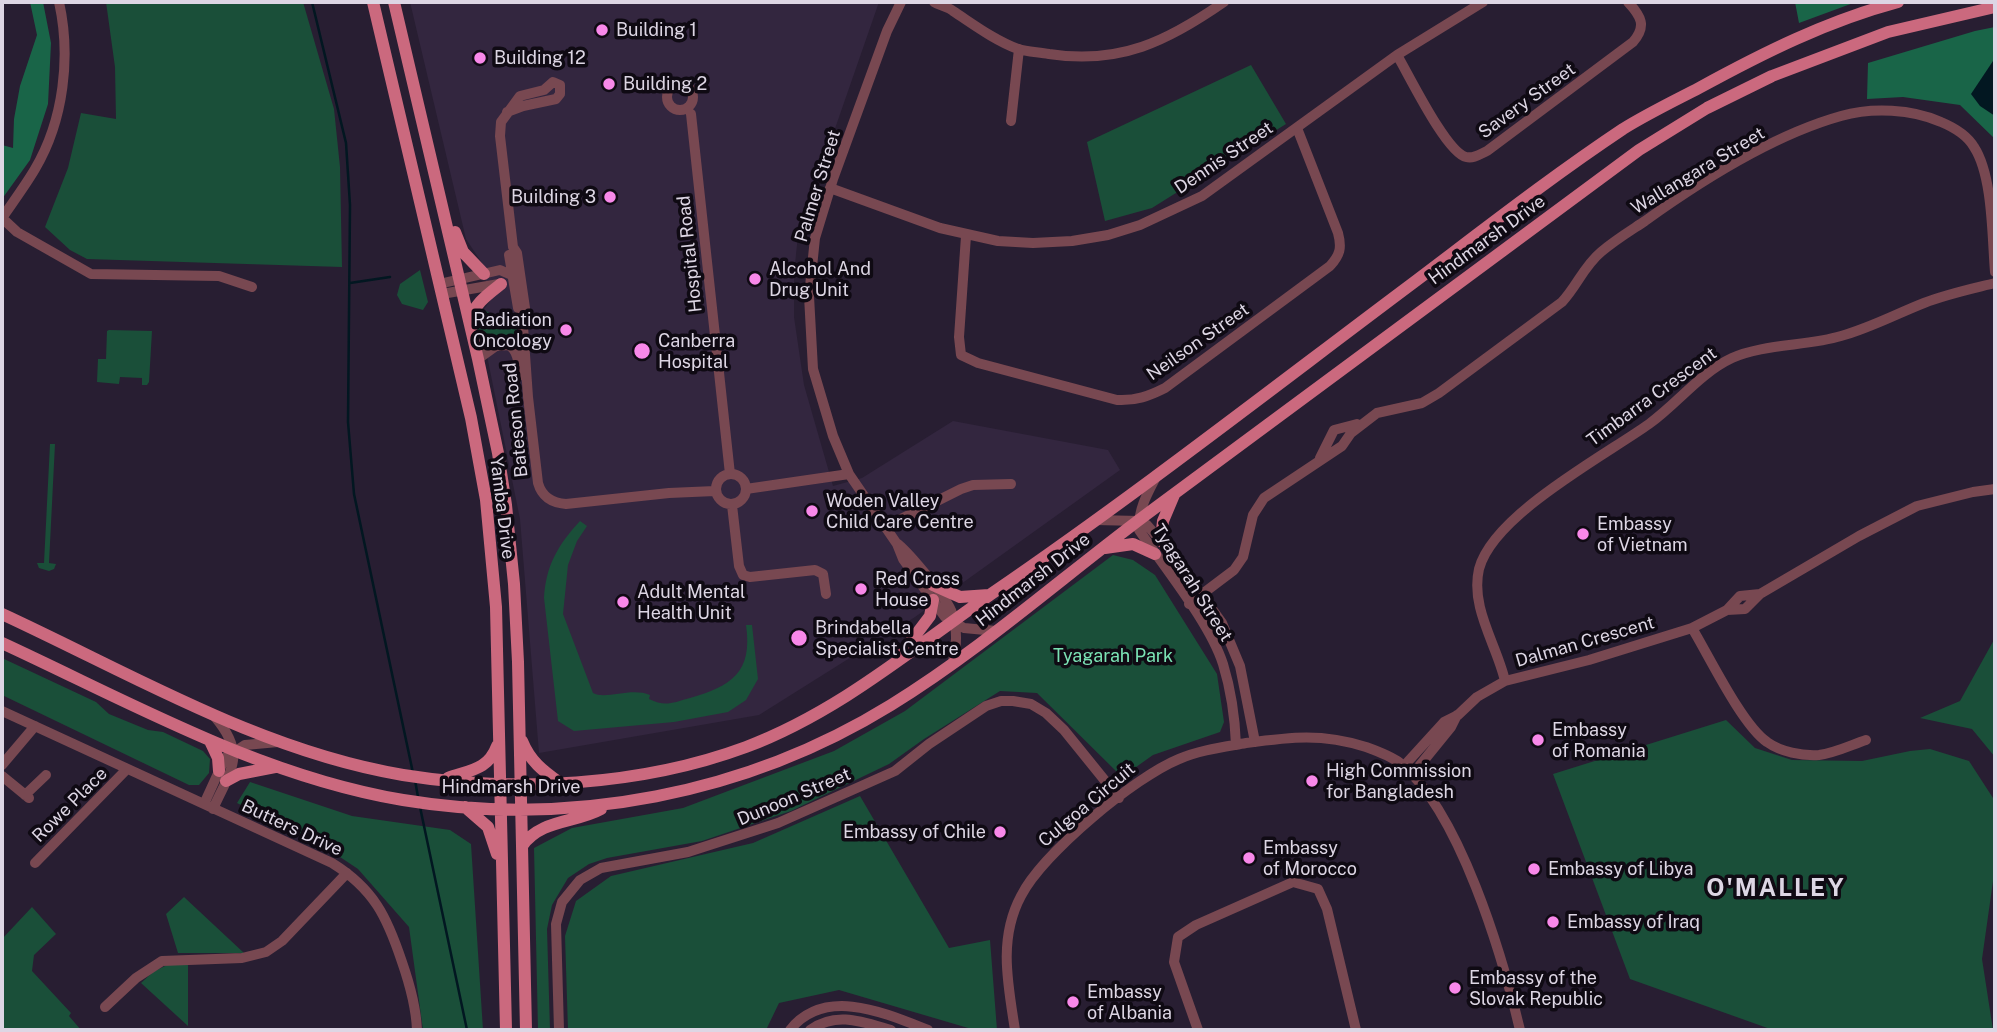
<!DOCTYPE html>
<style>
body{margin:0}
#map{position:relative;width:1997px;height:1032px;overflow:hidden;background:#281e32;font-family:"Public Sans",sans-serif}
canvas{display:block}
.frame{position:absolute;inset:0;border:4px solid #ddd6e4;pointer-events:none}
</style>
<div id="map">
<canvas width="1997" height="1032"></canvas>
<div class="frame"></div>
</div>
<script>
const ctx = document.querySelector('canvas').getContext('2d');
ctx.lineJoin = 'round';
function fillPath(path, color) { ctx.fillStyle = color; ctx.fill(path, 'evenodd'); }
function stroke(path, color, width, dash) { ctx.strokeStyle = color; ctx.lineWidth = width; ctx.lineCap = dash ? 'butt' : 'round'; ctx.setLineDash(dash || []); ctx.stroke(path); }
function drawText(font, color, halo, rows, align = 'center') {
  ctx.font = font + ' "Public Sans",sans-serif'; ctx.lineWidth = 7; ctx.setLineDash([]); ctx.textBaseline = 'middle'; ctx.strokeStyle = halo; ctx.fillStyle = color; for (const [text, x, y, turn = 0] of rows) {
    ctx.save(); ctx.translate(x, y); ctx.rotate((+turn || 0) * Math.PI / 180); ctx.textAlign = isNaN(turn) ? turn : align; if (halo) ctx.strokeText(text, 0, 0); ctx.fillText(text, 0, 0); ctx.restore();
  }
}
const built = new Path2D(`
 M410,2H879L798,235L794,274V317L804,385L833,486L862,478L953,421L1108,450L1120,470L915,617L759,715L539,753L520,519L479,316L490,301L482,263L466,239Z`);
const green = new Path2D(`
 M106,2H303L334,109L340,167L342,267L87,259L70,250L45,227L68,168L81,113L116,119L115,67Z
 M1251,65L1286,124L1152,208L1105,221L1087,142Z
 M420,270L428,302L423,310L402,304L397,295L400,284Z
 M479,307L495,316L510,314L513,321H517V340H500L482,349C478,334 473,321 479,307Z
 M109,330L152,331L149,382L147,385H142V378L120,377L119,384L97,382L98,359H106L107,331Z
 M50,444H55L49,563L56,564L54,569L49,571L39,568L37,563H44Z
 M580,521L587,526L577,541L568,565L563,614L593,693C606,700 631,687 650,695L649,699C665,707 672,703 690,698C731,686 753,673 746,625H752L758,679L746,700L728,712L674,722L574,731L558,721L544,598C546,565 558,545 580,521Z
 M1113,555L1133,560L1155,575L1217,674L1224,722L1220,732L1153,755L1122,777L1037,693L1000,691L924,739L889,764L791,811L702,841L607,858L589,864L568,878L552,905L547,929L550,1030H538L534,848L572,828L683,808L834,751L905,711Z
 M1995,638V757L1972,729L1920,718L1960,701Z
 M2,658L96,702L109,714L148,730L163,732L203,751L210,759L209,773L199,785H189L2,695Z
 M1726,720L1755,748L1792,760L1862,761L1910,751L1930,749L1969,761L1993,798L1995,808V867L1982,959L1993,1030H1773L1630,979L1553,774Z
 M250,782L352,816L450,830L471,844L483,1030H423L409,927L358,869L325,847L237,803Z
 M860,796L949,948L990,940L997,1030H975L839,990L779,1003L766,1030H568L565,936L576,901L611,876L753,843Z
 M184,897L244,953H178L166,914Z
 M32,907L56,934L34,955L32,971L71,1013L69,1016L81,1030H2V939Z
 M169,964H188V1026L141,983L153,972Z`);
const forest = new Path2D(`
 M30,2H43L51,43L48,104L30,160L2,199V174L4,169L2,168V145L13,148L14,119L20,86L37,35Z
 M1795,2H1856L1799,23Z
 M1995,27V139L1960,105L1903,97L1867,99L1868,63L1975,31Z`);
const water = new Path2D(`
 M1995,58V116L1980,106L1971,94Z`);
const stream = new Path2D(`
 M312,2L346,143L350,205L348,422L354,494L413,773
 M350,283L390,277
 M415,780L418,797
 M420,807L467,1030`);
const minor = new Path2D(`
 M901,2L887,31L833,179L815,238L809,296L813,369L833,436L849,474L897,544L903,559L945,617L964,628L996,631
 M934,2C940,6 947,6 953,11C973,24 994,40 1018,49C1027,52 1039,52 1049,54C1120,65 1168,41 1224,2
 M1397,55C1409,75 1446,152 1466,157C1474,159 1480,154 1487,151L1633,42C1647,26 1641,16 1628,2
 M667 97a13 13 0 1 1 26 0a13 13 0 1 1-26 0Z
 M507,112L523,106L556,99L560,94V85L553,82L544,90L520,96L501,122L500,136L513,247L517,253L525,308L522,312
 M691,114L730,474
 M1011,121L1019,49
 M830,188L940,228L998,241L1033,243L1072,241L1108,235L1140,225L1202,196L1397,55L1483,2
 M2,218L17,232L91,274L219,276L252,287
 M2,218C13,202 25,186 35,169C64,120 71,56 59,2
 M966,236L959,337L961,355L978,363L1117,400C1136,401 1149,396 1165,388L1330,266C1340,255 1342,248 1338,233L1297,128
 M509,255L518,308L522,312L528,397L538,483C542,497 552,503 566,504L669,493L715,491
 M439,284L500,270L516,277
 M442,294L499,284
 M478,359L496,346L509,345C521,354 515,364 526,378
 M1320,458L1334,430L1357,424
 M716 489a15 15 0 1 1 30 0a15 15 0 1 1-30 0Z
 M1156,477C1147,494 1138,510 1139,530C1164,567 1210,623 1223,664C1231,690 1235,718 1236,745
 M746,489L849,474
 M732,505L739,566L743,575L750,577L815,570L823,574L826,594
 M1095,520L1139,521L1147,525L1173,555L1222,623L1240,666L1255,742
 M885,527L961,489L973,485L1011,484
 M898,544C910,554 948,599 952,613C958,630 957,645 953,662
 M1189,604L1234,570L1243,557L1253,515L1264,498L1342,446L1351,433L1377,413L1422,403L1439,393L1562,302C1577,286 1584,266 1601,252C1615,240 1630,231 1645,221C1702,180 1773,135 1841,116C1872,107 1912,109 1941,122C1953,127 1967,135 1974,147C1993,176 1992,237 1995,272
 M1727,610L1745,609L1760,594
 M1692,628C1709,656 1742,725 1767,742C1781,752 1802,756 1819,755C1835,753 1851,745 1866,740
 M1505,681C1497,645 1470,608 1479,569C1493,515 1604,456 1649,424C1678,403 1700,373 1732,358C1762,344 1808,346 1841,336C1870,328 1896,314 1924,303C1947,294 1971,289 1995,283
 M2,711L332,863C374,889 387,917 402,962C410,985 416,1006 417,1030
 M2,765L35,726
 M1403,767L1444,722L1458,715L1477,697L1505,681L1589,660L1692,628L1727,610L1740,596L1760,594L1859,536L1917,506L1973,492L1995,489
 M1412,775L1451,727L1457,715
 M2,776L29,798
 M25,795L46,775
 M204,804L225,758L245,745L278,742
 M213,809C231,769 247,755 215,717
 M35,863L127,769
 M105,1007L136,978L162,961L242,958L266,952L282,941L347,873
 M559,1030L556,924L562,902L580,880L601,868L688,852L778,823L895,771L929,744L986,706L1001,701H1013L1031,704L1046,713L1064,730L1119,798
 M790,1030C825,986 885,1013 928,1030
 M810,1030C836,1011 863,1022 891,1030
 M1015,1030C1008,984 998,939 1021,896C1043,853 1135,777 1179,759C1200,750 1224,747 1246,743C1291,737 1322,733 1366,747C1377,751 1391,756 1400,763C1460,812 1502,955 1520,1030
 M1198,1030L1174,962L1178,937L1196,925L1293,882L1318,889L1327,909L1356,1030`);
const major = new Path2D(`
 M373,2L471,418L486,500L496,607L506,1030
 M394,2L478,359L498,453L506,505L514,584L518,662L526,1030
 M455,232L463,252L484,274
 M470,321C474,304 487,295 501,284
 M1161,541L1163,521L1174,495
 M1105,548L1133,544L1155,554
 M933,585L960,597L989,595
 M2,614C132,674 260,751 403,775C513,793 641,786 746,747C839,712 913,648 994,592C1137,494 1274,387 1413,283C1482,231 1551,177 1623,129C1647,114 1674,101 1699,88C1763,53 1827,21 1898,2
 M2,643C132,703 260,776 403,800C571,828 747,794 891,705C985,647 1067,573 1155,508C1317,390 1477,268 1639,150L1707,108L1772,76L1888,32L1995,7
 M902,653L930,616L933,600
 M210,741L218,758L219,771
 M522,741C530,761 543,771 560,783
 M448,778C470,770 488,770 497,746
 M226,781L239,774L275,767
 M465,807L488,827L497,854
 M522,846C541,819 576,823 601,809`);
const markers = [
 [602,30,7,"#f888e9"],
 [480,58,7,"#f888e9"],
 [609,84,7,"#f888e9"],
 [610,197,7,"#f888e9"],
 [755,279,7,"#f888e9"],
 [566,330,7,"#f888e9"],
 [642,351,9,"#f888e9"],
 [812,511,7,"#f888e9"],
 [1583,534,7,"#f888e9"],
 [861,589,7,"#f888e9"],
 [623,602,7,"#f888e9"],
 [799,638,9,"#f888e9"],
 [1538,740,7,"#f888e9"],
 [1312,781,7,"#f888e9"],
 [1000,832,7,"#f888e9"],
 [1249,858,7,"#f888e9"],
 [1534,869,7,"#f888e9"],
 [1553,922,7,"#f888e9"],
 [1455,988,7,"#f888e9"],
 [1073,1002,7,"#f888e9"]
];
const poiNames = [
 ["Building 1",616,30],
 ["Building 12",494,58],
 ["Building 2",623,84],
 ["Building 3",596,197,"right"],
 ["Alcohol And",769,269],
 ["Drug Unit",769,290],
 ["Radiation",552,320,"right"],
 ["Oncology",552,341,"right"],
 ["Canberra",658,341],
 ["Hospital",658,362],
 ["Woden Valley",826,501],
 ["Child Care Centre",826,522],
 ["Embassy",1597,524],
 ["of Vietnam",1597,545],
 ["Red Cross",875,579],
 ["House",875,600],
 ["Adult Mental",637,592],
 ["Health Unit",637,613],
 ["Brindabella",815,628],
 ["Specialist Centre",815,649],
 ["Embassy",1552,730],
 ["of Romania",1552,751],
 ["High Commission",1326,771],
 ["for Bangladesh",1326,792],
 ["Embassy of Chile",986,832,"right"],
 ["Embassy",1263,848],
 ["of Morocco",1263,869],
 ["Embassy of Libya",1548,869],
 ["Embassy of Iraq",1567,922],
 ["Embassy of the",1469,978],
 ["Slovak Republic",1469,999],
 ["Embassy",1087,992],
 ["of Albania",1087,1013]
];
const streetNames = [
 ["Savery Street",1527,101,-36],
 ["Dennis Street",1224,158,-34],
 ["Wallangara Street",1698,171,-31],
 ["Palmer Street",818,186,-73],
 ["Hindmarsh Drive",1487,240,-36],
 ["Hospital Road",690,254,-96],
 ["Neilson Street",1198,342,-35],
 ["Timbarra Crescent",1652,397,-36],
 ["Bateson Road",516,420,-96],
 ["Yamba Drive",502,508,83],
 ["Hindmarsh Drive",1033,580,-38],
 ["Tyagarah Street",1192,583,58],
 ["Dalman Crescent",1585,642,-16],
 ["Hindmarsh Drive",511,787],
 ["Dunoon Street",794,797,-23],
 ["Rowe Place",70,805,-45],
 ["Culgoa Circuit",1087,805,-40],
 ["Butters Drive",292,828,25]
];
const parkNames = [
 ["Tyagarah Park",1113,656]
];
const districtNames = [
 ["O'MALLEY",1776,889]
];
fillPath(built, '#33263f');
fillPath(green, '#1a4f39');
fillPath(forest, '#196548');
fillPath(water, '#021721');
stroke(stream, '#021721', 2.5);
stroke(minor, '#784851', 10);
stroke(major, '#cb697e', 12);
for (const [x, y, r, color] of markers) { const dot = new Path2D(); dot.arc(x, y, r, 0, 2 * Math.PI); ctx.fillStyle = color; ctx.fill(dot); stroke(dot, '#0f0a13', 2.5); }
drawText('18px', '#ddd6e4', '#0f0a13', poiNames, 'left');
drawText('18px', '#ddd6e4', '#0f0a13', streetNames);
drawText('18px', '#7be2b4', '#0f0a13', parkNames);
ctx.letterSpacing = '2px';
drawText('bold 24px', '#ddd6e4', '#0f0a13', districtNames);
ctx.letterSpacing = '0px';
</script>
